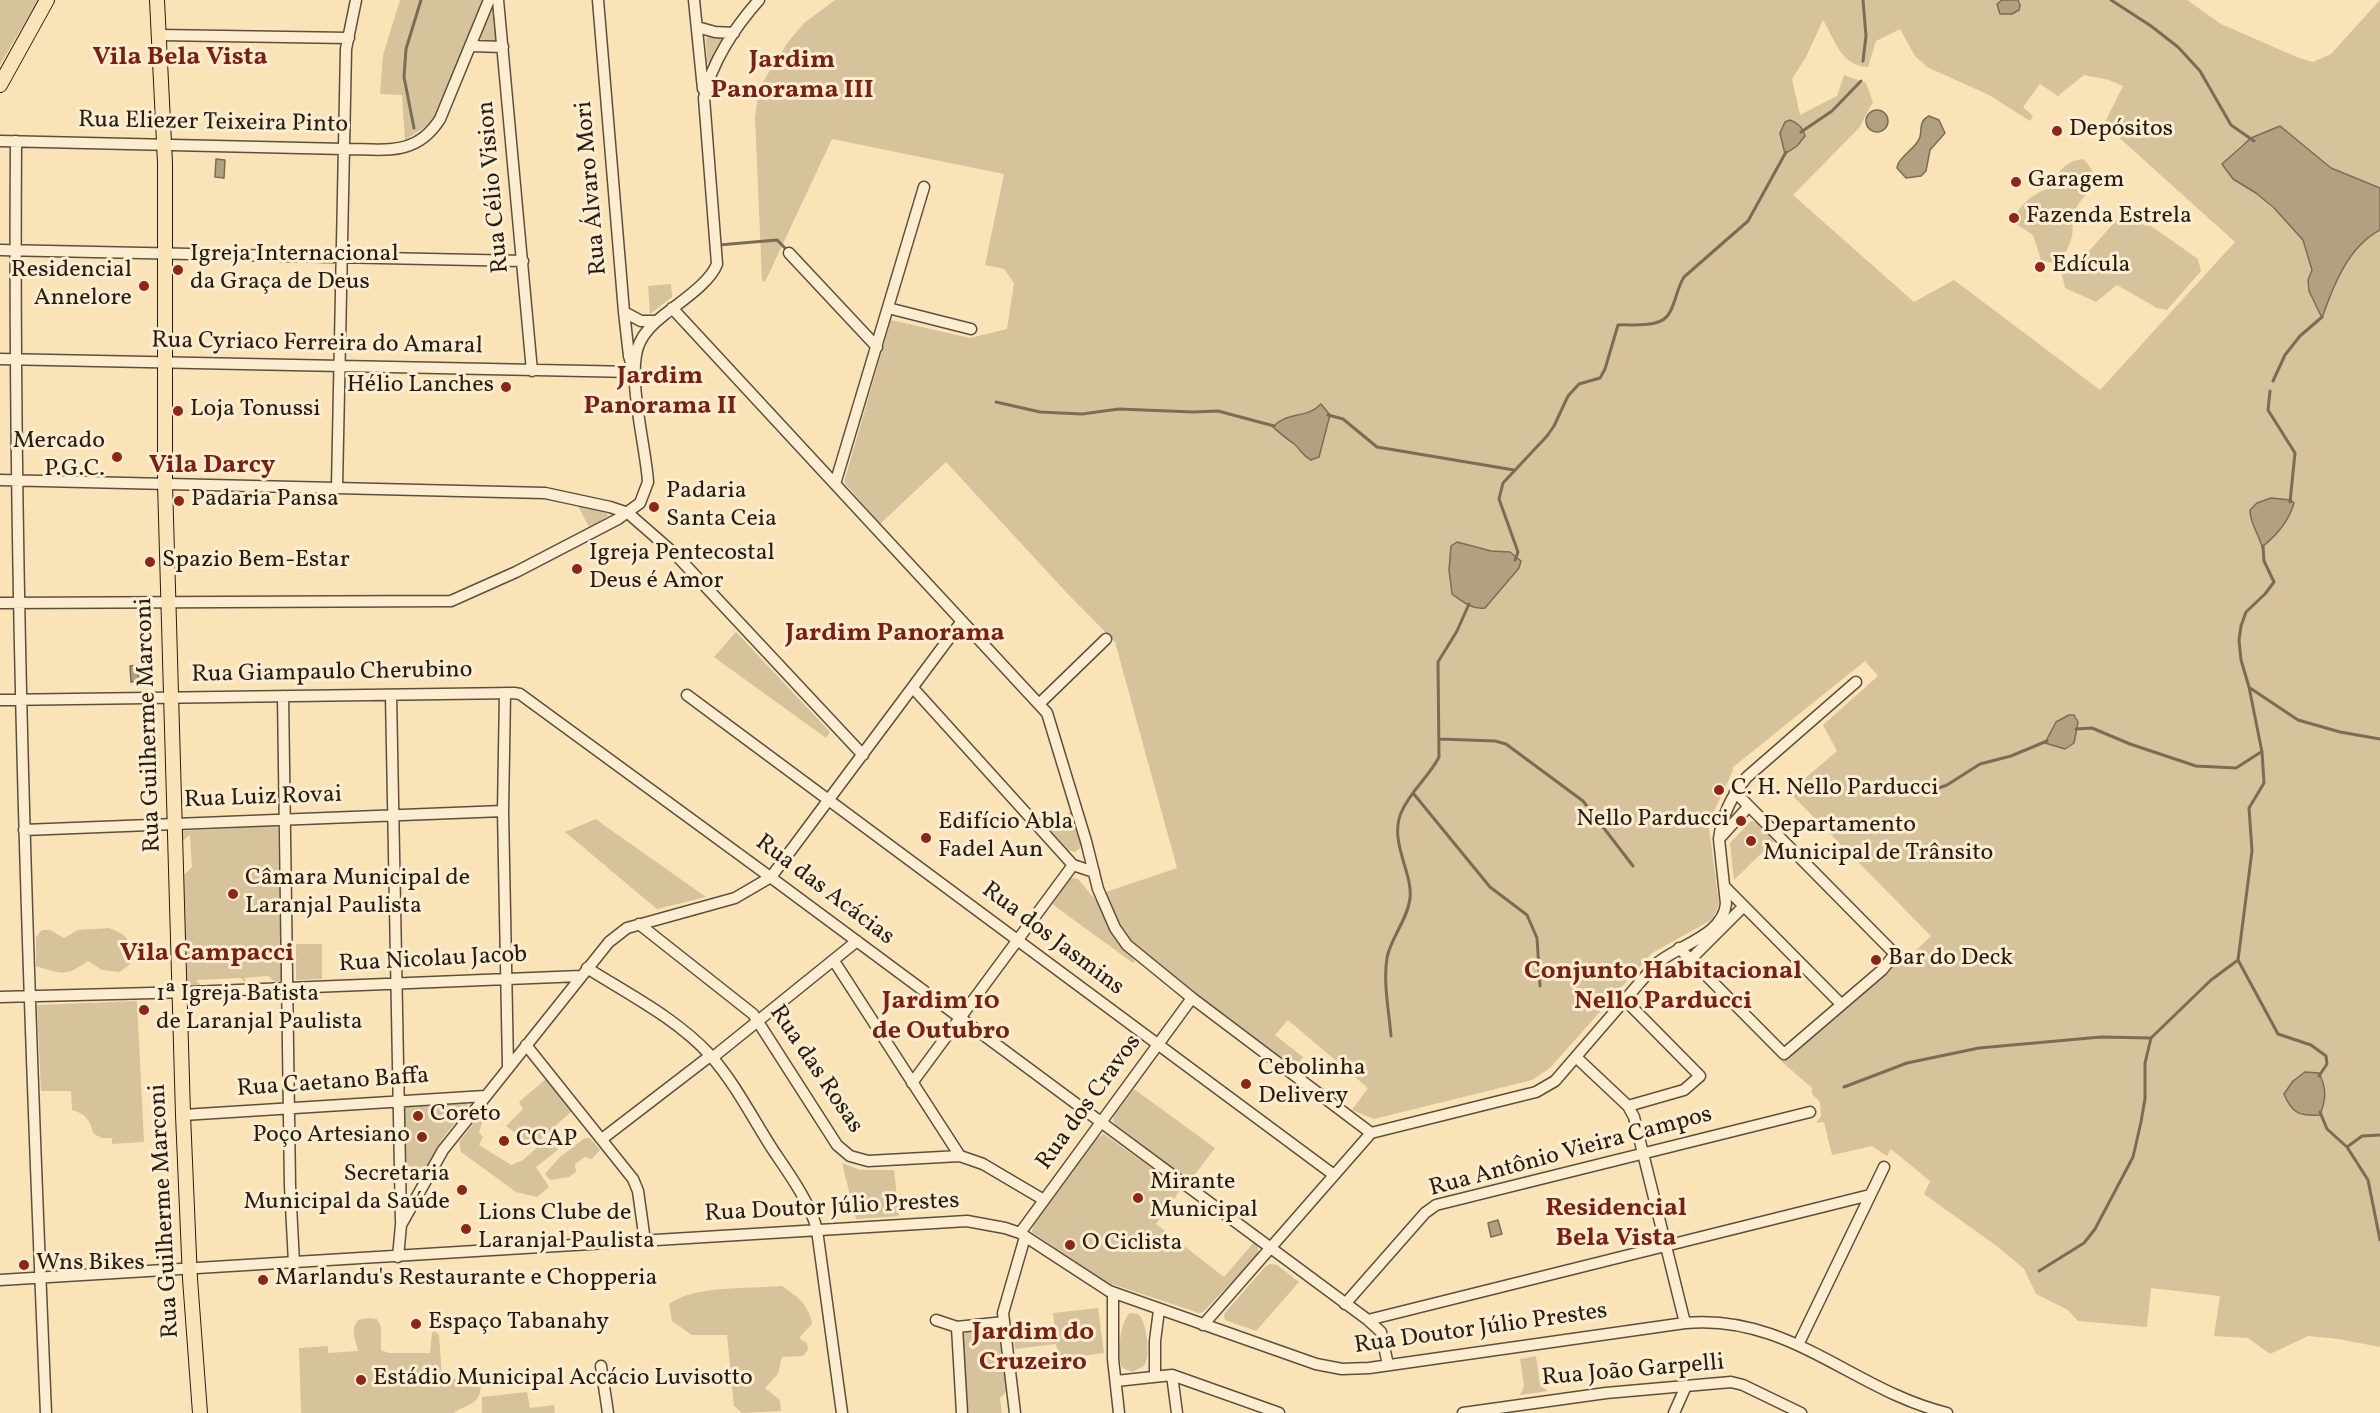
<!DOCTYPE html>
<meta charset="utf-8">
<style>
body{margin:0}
canvas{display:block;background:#fae4b7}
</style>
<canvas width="2380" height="1413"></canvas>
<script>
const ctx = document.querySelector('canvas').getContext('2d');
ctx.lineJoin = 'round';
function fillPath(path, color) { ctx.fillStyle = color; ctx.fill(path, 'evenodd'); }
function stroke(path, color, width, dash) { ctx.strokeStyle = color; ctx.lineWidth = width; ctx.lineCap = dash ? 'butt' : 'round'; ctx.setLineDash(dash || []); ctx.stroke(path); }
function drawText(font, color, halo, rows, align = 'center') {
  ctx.font = font + ' Vollkorn,serif'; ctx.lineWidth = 6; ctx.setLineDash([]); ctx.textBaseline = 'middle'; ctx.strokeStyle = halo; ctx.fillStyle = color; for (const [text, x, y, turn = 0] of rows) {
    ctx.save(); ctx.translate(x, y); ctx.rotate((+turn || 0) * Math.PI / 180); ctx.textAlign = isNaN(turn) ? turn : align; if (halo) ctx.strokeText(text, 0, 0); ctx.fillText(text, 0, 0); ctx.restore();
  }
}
const green = new Path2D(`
 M0,0H38L0,65Z
 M400,0H483L436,115L425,131V127L405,140L402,95L380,94L383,55Z
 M835,0H2187L2221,24L2299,58L2313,62L2331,54L2380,0V188L2331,168L2305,146L2259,134L2241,145L2222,164L2233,179L2256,193L2297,231L2303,240L2312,270L2309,275L2322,317C2333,285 2348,247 2380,230V1347L2338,1339L2308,1336L2270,1354L2248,1338L2214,1336L2220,1296L2151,1288L2147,1327L2078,1321L2068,1310L2036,1294L2024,1269L1998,1247L1924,1194L1930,1181L1891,1149L1887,1156L1872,1146L1832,1155L1824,1122L1816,1123L1821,1116L1820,1102L1812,1094V1088L1781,1061L1902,955L1907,959L1931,936L1789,792L1837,751L1823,725L1878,676L1865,661L1732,768L1733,770L1712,816L1709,828L1719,904L1713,919L1652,953L1550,1068L1532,1080L1374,1119L1352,1110L1368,1088L1288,1020L1275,1035L1303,1057L1294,1070L1140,951L1118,924L1106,892L1177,868L1115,642L1065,591L946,462L880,524L844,482L891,320L970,338L1007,329L1014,283L1004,269L985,265L1004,174L832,139L765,282L762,280L755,117L759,88L788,42L804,23ZM1823,20C1835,40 1841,66 1868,67L1876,41L1900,29L1915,56L1927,67L1989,95L2030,121L2033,116L2023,107L2040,84L2058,96L2084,75L2109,80L2123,86L2104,124L2235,242L2100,390L1954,280L1914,302L1793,195L1859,128L1873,102L1866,83L1844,75L1837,96L1800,115L1792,79L1806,57Z
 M492,4L494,5L496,40L482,41L479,37Z
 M711,35L721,36L724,41L710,65L707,61L706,39Z
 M2083,159C2108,183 2083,192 2074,212C2071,220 2074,228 2072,236C2070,244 2066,251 2063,259L2053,263L2041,260L2033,235L2013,222C2017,206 2035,192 2050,188C2059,172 2064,161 2083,159Z
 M2130,209L2140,218L2143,225L2151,226L2198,259L2201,271L2167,310L2157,308L2117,285L2096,302L2065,288L2062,275L2069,262L2083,258L2124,211Z
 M671,284L672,297L650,314L648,286Z
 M577,504L606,511L608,516L589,527Z
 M736,632L830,732L826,738L714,657Z
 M1071,811L1081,842L1080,848L1075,852L1068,850L1050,830Z
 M596,819L601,823L706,897L657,909L565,832Z
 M1751,821L1756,822L1774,841L1734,880L1730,843Z
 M276,826L278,829L281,981L277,984L268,976L244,978L249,985H247L241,978L196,980L202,987L189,988L186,985L182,877L192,867L190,835L181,842L182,831Z
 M1074,878L1078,879L1099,904L1116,940L1135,961L1133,963L1052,904L1070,879Z
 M109,928C131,936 131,942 130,964L120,972L102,970L88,961C65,977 63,974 36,966V937L42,930H50L64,938L78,930Z
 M296,944H322V979L296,980Z
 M137,1001L144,1142L112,1144V1138H101L93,1133C90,1119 85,1114 72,1110L71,1091H41L37,1005Z
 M547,1078L573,1110L541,1139L536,1141L532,1138L525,1140L506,1126L523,1109L519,1102Z
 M1134,1089L1215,1148L1190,1181L1114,1123L1113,1117Z
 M463,1102L468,1105L467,1108L442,1139L420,1180L414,1183L408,1182L405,1178L404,1108L408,1106Z
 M480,1115L482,1123L479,1132L483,1137L479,1145L511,1165L523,1160L550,1136L558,1150L536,1167L549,1187L537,1197L516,1192L461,1152L459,1142Z
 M1104,1134L1181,1189L1156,1224L1224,1277L1254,1242L1258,1247V1255L1203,1312L1199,1313L1112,1284L1111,1286L1032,1232L1033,1226L1098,1137Z
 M585,1138H590L600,1150L592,1159L585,1157L575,1164L576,1172L569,1177L550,1180L545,1174L560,1157Z
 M842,1163L860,1170H894L899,1216L856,1219Z
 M1270,1264L1277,1265L1299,1282L1256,1331L1225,1320L1224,1314L1265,1267Z
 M782,1286C798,1297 809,1305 812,1324L799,1338L807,1343L808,1350L803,1356L782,1357L778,1374L765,1388L780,1400L781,1411L742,1413L734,1406L727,1335H692L672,1321L669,1304C694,1285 750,1289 782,1286Z
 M1098,1308L1104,1353L1059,1359L1056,1344L1015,1349L1013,1334L1055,1328L1053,1313Z
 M1130,1313L1138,1314C1147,1321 1151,1356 1144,1366L1132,1372L1123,1368C1116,1359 1120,1320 1130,1313Z
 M368,1318L377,1319L381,1327V1350L389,1353H430L432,1333L435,1331L439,1335L442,1379H481C482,1405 471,1402 453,1413H301L299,1348L328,1346V1353L358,1351L354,1335V1327L358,1320Z
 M993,1328L1000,1332L1007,1391L1000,1398L1002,1413H966L962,1333Z
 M1536,1356L1540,1385L1548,1391L1520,1395L1524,1386L1520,1359Z
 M527,1392L530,1408L554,1405L555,1413H482V1397Z`);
const water = new Path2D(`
 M2002,0H2018L2020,5L2019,10L2012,14H2000L1997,4Z
 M1866 121a11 11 0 1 1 22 0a11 11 0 1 1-22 0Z
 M1929,116L1939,120L1945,133L1930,150L1926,171L1921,176L1906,178L1897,168L1898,164C1902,155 1918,146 1920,137C1922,127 1919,121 1929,116Z
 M1790,120C1798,123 1803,127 1805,136L1797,146L1785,154L1780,133L1785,122Z
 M2280,126L2331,168L2380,188V230C2348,247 2333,286 2322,318L2309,291L2308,280L2312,270L2303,240L2274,208L2256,193L2233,179L2222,164L2251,138Z
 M216,159L225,160L224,178L215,177Z
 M1321,404L1330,415L1319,457L1311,460C1300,454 1301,449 1293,443C1285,438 1280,433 1273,427C1287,411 1307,419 1321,404Z
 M2271,498L2291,500L2294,503C2289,521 2277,535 2262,547C2259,534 2250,524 2250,510L2257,503Z
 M1457,542L1491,551L1510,552L1521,561L1519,568L1485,608C1472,610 1462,601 1452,594L1449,570L1451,546Z
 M137,665L139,681L131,682L130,666Z
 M2069,715H2074L2078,722L2074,743L2065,749L2045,743L2056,722Z
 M2305,1072L2319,1073C2327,1089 2326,1099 2320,1115C2300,1116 2292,1114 2284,1094L2293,1081Z
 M1498,1220L1502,1234L1491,1237L1488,1223Z`);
const stream = new Path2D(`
 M2111,0L2151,26L2178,47L2200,71L2231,125L2254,141
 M1863,61L1866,36L1863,0
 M414,128L404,77L406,49L421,0
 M1801,132L1832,111L1861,81
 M719,245L777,240L788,251
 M2273,381L2285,355L2300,336L2322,317
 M2270,391L2268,410L2295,453L2290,502
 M996,402L1040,412L1082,414L1119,409L1193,412L1218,411L1274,426
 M1328,415L1343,419L1377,447L1514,470
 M2263,546L2264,561L2274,582L2265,594L2246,612L2241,626L2239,640L2241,660L2249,687L2262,752L2264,783L2249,808L2252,851L2238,960L2278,1034L2311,1045L2326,1056L2327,1064L2319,1076
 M1515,560L1518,552L1499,499L1503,483L1547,436L1554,426L1568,396L1579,384L1600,378L1605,369L1618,325C1634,324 1662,329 1670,312C1676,301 1677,288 1684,277L1748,221L1786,152
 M2250,688L2298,720L2340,732L2380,739
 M2076,729L2092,728L2130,744L2196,766L2236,768L2261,752
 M1440,739L1495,741L1506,744L1583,801L1633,866
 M1919,786L1936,789L1947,785L1980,764L2011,756L2047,741
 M1413,793L1490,887L1527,915L1537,938L1540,986
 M1391,1036C1389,1011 1383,983 1387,958C1390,939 1408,919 1410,898C1413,873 1389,842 1401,813C1410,791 1429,777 1439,757L1438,662L1457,631L1469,604
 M1844,1087L1907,1063L1979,1048L2101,1037L2151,1038L2211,980L2238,960
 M2320,1112L2327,1129L2347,1147L2368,1180L2380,1240
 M2347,1147L2362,1136L2380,1135
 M2039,1271L2084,1243L2095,1229L2133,1157L2141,1122L2145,1099V1063L2151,1038`);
const minor = new Path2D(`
 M498,0L532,371
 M598,0L624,312L629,356L632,366
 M694,0L703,89
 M697,27L715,32L734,33
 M159,35L349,38
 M470,46L503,47
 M0,141L344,149C384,149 416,157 440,119L489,0
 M16,141C13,565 28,989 46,1413
 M0,250L523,261
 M789,253L877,347
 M672,308L1047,713L1086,841L1098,889L1115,928L1127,945L1192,998L1371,1133
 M888,308L971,329
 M624,312L641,321H656
 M0,359L634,372
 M0,480L545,493L610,507L628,513L676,555L863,755
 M835,484L924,187
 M337,487L346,49L356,0
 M0,603L451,601L516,572L618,519L640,503L648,482C646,446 625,372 640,342C645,331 655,322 664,315C680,302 710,283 717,264L704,98C711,63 735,27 759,0
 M913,688L1073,865L1094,872
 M505,693L503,811L508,1067
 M391,695L401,1222
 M687,695L1334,1175
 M283,696L290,1186L294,1263
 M0,700L514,693L520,694L777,882L1368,1320L1381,1332L1388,1365
 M1039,704L1106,639
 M24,830L503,811
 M1719,839L1749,806
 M1724,886L1841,1004
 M639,924L753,1014L837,1145L850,1156L868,1161L960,1156L983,1164L1044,1200
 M1679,948L1784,1054L1882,970L1895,954L1735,792
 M1691,959L1744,906
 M834,961L960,1156
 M587,968C628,994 676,1018 710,1055C735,1083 753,1119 773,1150C788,1172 811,1204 817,1230L842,1413
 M0,997L190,992L581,976
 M1626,1001L1700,1076L1684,1090L1628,1106
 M526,1045L633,1179L638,1191L645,1241
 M712,1058L857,941
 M1577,1058L1628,1106L1634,1117L1685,1323
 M912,1083L1073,865
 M183,1115L485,1096
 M1371,1133L1536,1092L1555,1081L1655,965C1677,945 1722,937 1726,904L1719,839C1722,815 1732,795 1747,777L1856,682
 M602,1139L710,1056
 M1020,1233L1192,998
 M398,1257L401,1225L443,1150L609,942L627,928L735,898L771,877L962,621
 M0,1280L967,1221L1005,1228L1020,1233L1109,1291L1316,1364L1342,1369L1369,1368L1685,1323C1789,1313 1854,1391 1947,1413
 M1113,1293V1359L1119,1413
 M1345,1304L1425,1213L1436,1205L1810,1112
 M936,1320L957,1327
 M1368,1320L1870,1195
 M1203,1325L1371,1133
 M1798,1345L1884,1167
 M601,1366L608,1413
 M1155,1375V1341L1159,1310
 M1172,1375L1177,1413
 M1116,1381L1172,1375L1279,1413
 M962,1413L957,1327L1004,1322
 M1015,1413L1003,1313L1025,1237
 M1463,1413L1606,1393L1731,1382L1743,1385L1801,1413
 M1674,1413L1686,1386`);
const major = new Path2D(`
 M157,0L165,163V483L183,1115L190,1279L200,1413
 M0,85L47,0`);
const markers = [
 [2057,131,6,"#8f2418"],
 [2016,182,6,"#8f2418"],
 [2014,218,6,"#8f2418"],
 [2040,267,6,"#8f2418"],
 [178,270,6,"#8f2418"],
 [144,286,6,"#8f2418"],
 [506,387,6,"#8f2418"],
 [178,411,6,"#8f2418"],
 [117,457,6,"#8f2418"],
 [179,501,6,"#8f2418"],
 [654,507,6,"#8f2418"],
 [150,562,6,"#8f2418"],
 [577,569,6,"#8f2418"],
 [1719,790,6,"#8f2418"],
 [1741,821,6,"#8f2418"],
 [926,838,6,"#8f2418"],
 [1751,841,6,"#8f2418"],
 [233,894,6,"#8f2418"],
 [1876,960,6,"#8f2418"],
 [144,1010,6,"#8f2418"],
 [1246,1084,6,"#8f2418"],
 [418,1116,6,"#8f2418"],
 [422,1137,6,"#8f2418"],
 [504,1141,6,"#8f2418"],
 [462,1190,6,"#8f2418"],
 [1138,1198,6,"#8f2418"],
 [466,1229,6,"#8f2418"],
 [1070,1245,6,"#8f2418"],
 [24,1265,6,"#8f2418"],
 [263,1280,6,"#8f2418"],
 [416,1324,6,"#8f2418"],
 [361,1380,6,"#8f2418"]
];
const streetNames = [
 ["Rua Eliezer Teixeira Pinto",213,124,1],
 ["Rua Célio Vision",495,187,-95],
 ["Rua Álvaro Mori",593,188,-95],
 ["Rua Cyriaco Ferreira do Amaral",317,345,1],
 ["Rua Giampaulo Cherubino",332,674,-1],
 ["Rua Guilherme Marconi",150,725,-92],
 ["Rua Luiz Rovai",263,799,-2],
 ["Rua das Acácias",824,891,37],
 ["Rua dos Jasmins",1052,940,37],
 ["Rua Nicolau Jacob",433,961,-3],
 ["Rua das Rosas",815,1070,56],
 ["Rua Caetano Baffa",333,1084,-4],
 ["Rua dos Cravos",1090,1103,-54],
 ["Rua Antônio Vieira Campos",1571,1153,-15],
 ["Rua Doutor Júlio Prestes",832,1209,-3],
 ["Rua Guilherme Marconi",166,1211,-93],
 ["Rua Doutor Júlio Prestes",1481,1330,-8],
 ["Rua João Garpelli",1633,1372,-5]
];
const poiNames = [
 ["Depósitos",2069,131],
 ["Garagem",2028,182],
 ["Fazenda Estrela",2026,218],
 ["Igreja Internacional",190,256],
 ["da Graça de Deus",190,284],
 ["Edícula",2052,267],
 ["Residencial",132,272,"right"],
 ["Annelore",132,300,"right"],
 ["Hélio Lanches",494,387,"right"],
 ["Loja Tonussi",190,411],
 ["Mercado",105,443,"right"],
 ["P.G.C.",105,471,"right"],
 ["Padaria",666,493],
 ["Santa Ceia",666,521],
 ["Padaria Pansa",191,501],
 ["Igreja Pentecostal",589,555],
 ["Deus é Amor",589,583],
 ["Spazio Bem-Estar",162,562],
 ["C. H. Nello Parducci",1731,790],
 ["Nello Parducci",1729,821,"right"],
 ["Edifício Abla",938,824],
 ["Fadel Aun",938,852],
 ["Departamento",1763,827],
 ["Municipal de Trânsito",1763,855],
 ["Câmara Municipal de",245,880],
 ["Laranjal Paulista",245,908],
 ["Bar do Deck",1888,960],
 ["1ª Igreja Batista",156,996],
 ["de Laranjal Paulista",156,1024],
 ["Cebolinha",1258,1070],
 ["Delivery",1258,1098],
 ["Coreto",430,1116],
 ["Poço Artesiano",410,1137,"right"],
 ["CCAP",516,1141],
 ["Secretaria",450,1176,"right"],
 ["Municipal da Saúde",450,1204,"right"],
 ["Mirante",1150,1184],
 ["Municipal",1150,1212],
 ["Lions Clube de",478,1215],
 ["Laranjal Paulista",478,1243],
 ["O Ciclista",1082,1245],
 ["Wns Bikes",36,1265],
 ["Marlandu's Restaurante e Chopperia",275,1280],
 ["Espaço Tabanahy",428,1324],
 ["Estádio Municipal Accácio Luvisotto",373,1380]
];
const neighbourhoodNames = [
 ["Vila Bela Vista",180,59],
 ["Jardim",792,62],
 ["Panorama III",792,92],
 ["Jardim",660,378],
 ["Panorama II",660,408],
 ["Vila Darcy",212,467],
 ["Jardim Panorama",895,635],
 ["Vila Campacci",207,955],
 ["Conjunto Habitacional",1663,973],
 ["Nello Parducci",1663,1003],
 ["Jardim 10",941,1003],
 ["de Outubro",941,1033],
 ["Residencial",1616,1210],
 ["Bela Vista",1616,1240],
 ["Jardim do",1033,1334],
 ["Cruzeiro",1033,1364]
];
fillPath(green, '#d6c29b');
fillPath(water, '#b2a180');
stroke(water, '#7a6d55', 1.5);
stroke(stream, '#7a6d55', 3);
stroke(minor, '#5b503e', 13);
stroke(major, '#261e15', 16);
stroke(minor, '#fcedd0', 10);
stroke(major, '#fae4b7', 14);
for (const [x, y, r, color] of markers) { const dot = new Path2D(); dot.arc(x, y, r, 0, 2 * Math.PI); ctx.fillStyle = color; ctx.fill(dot); stroke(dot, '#fcedd0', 2); }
drawText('24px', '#261e15', '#fcedd0', streetNames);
drawText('24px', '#261e15', '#fcedd0', poiNames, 'left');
drawText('bold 26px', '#7a1f14', '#fcedd0', neighbourhoodNames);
</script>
